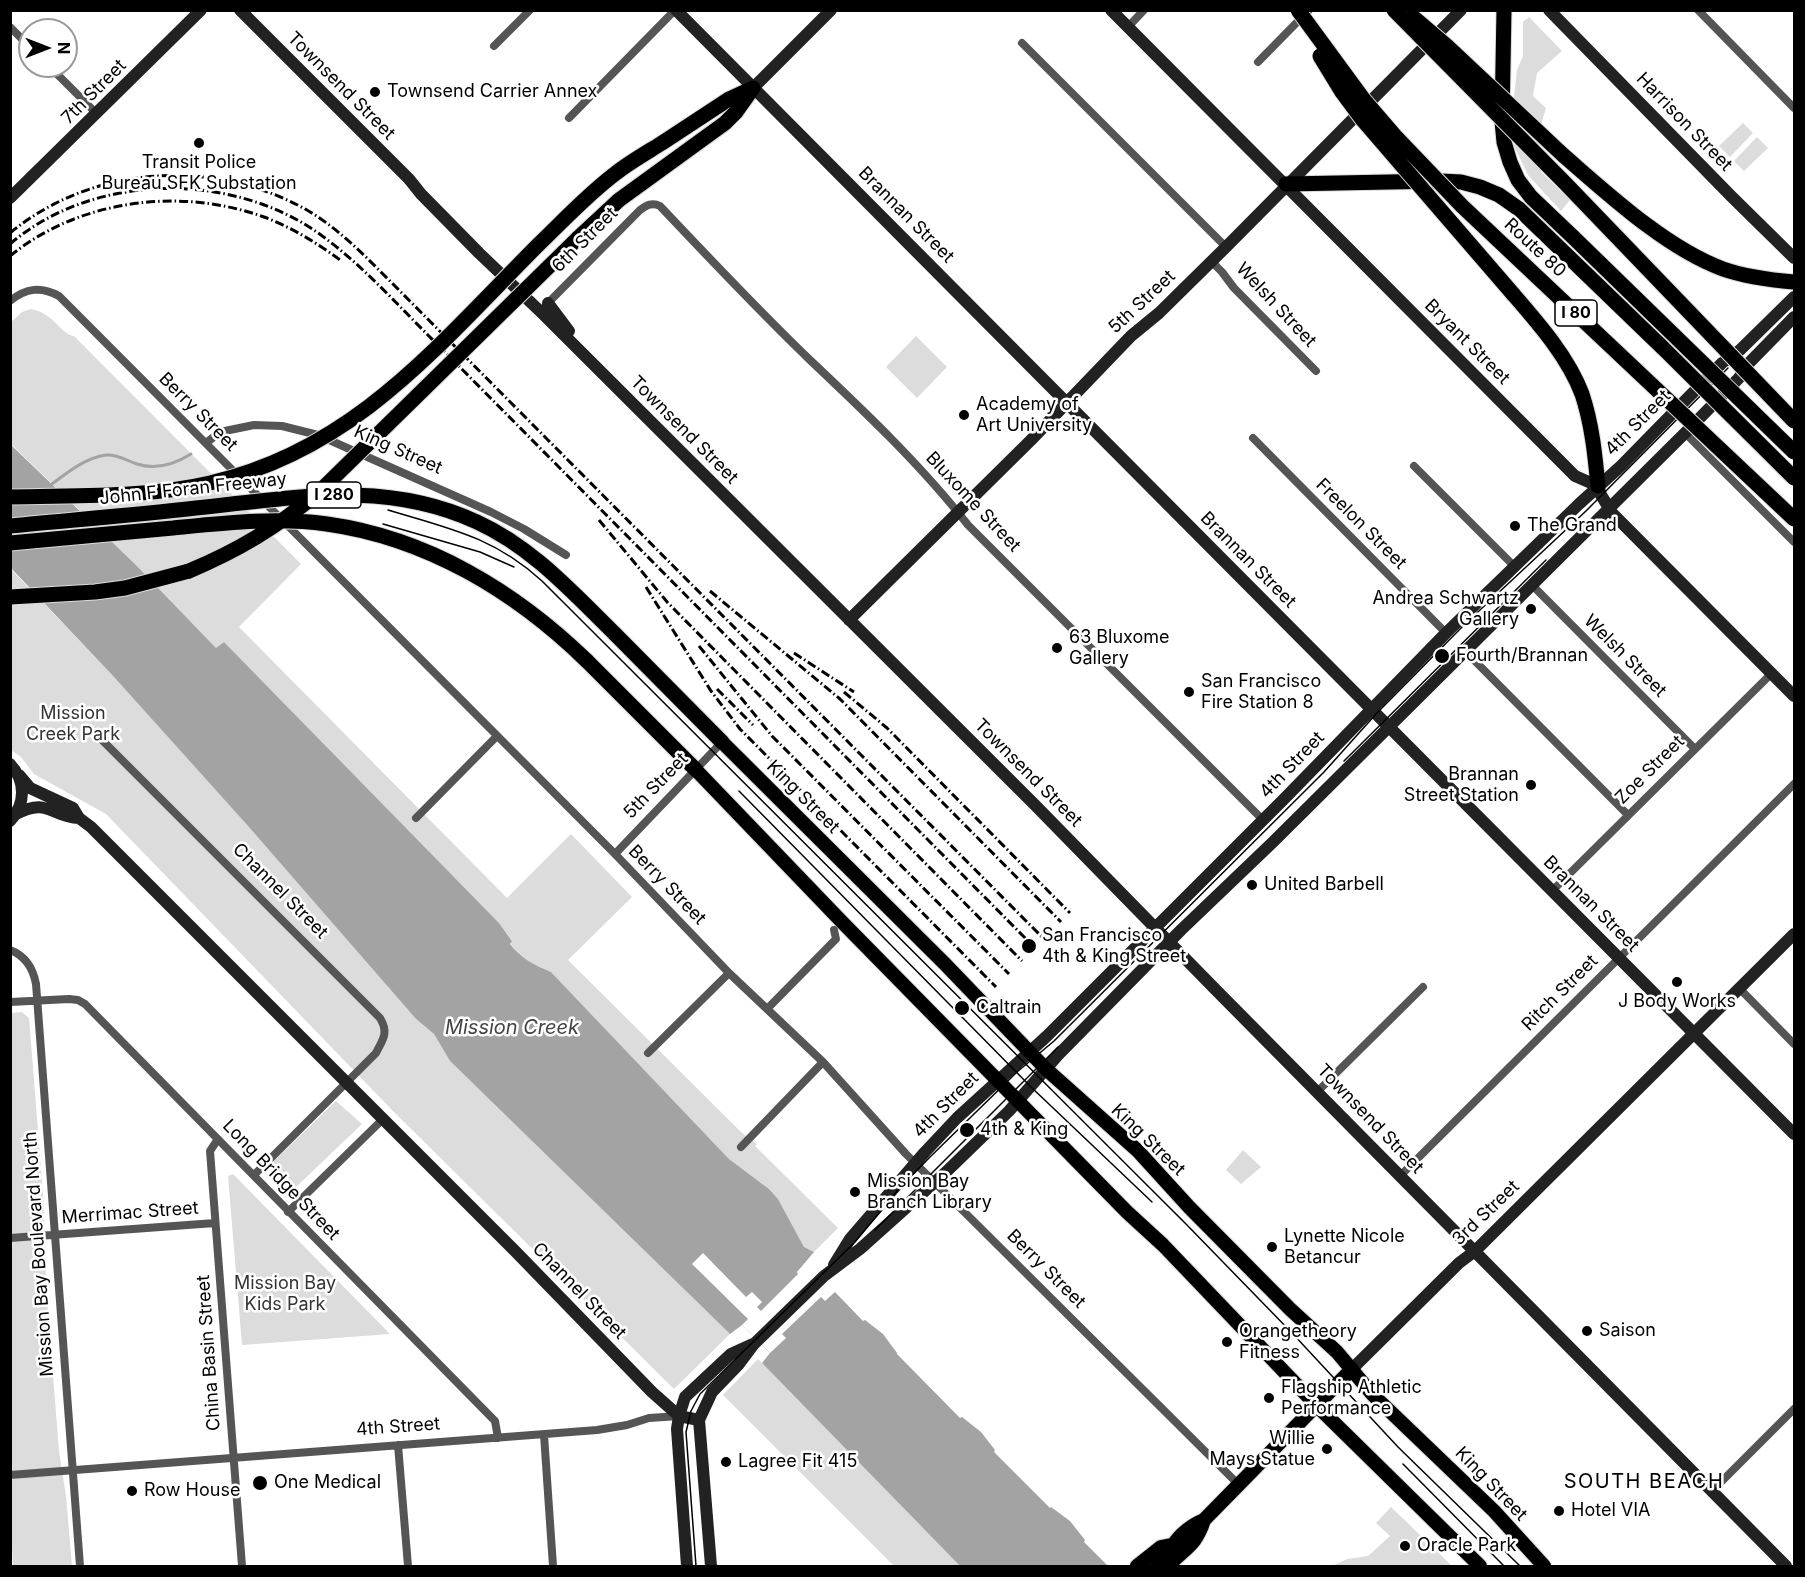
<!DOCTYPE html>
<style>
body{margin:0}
#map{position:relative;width:1805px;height:1577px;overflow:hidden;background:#fff;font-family:Inter,sans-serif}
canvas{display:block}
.frame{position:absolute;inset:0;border:12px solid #000;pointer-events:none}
.north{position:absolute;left:18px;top:18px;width:60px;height:60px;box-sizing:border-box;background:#fff;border:2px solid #999;border-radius:50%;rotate:90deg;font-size:16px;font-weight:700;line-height:24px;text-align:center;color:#000}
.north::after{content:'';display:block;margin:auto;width:21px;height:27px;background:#000;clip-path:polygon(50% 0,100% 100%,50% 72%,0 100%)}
</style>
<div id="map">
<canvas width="1805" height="1577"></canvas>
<div class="frame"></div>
<div class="north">N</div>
</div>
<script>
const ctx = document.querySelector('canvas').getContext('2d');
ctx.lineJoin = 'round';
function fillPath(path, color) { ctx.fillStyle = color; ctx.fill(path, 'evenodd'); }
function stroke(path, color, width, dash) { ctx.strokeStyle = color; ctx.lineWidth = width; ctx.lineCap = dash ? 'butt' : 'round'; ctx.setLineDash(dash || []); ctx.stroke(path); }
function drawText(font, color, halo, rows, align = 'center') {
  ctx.font = font + ' Inter,sans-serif'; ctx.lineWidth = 5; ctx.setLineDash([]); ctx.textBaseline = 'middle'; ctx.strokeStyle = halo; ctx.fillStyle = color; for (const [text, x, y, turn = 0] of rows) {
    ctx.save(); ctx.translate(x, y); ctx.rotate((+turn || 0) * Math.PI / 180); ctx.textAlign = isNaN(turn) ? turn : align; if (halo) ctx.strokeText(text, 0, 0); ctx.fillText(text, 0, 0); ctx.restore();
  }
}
const green = new Path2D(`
 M1529,17L1562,51L1537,73L1533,96L1546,108L1538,135L1541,172L1570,200L1561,211L1528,175L1514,146L1511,124L1517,70L1523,56V22Z
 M1743,123L1753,133L1730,157L1719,146Z
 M1757,137L1768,148L1744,171L1734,161Z
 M31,309C54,313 60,334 74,336L301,564L239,627L507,898L571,834L632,897L568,960L741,1132L757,1144L755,1146L838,1228L814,1252L804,1247L778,1199L769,1189L729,1159L551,972C534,965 521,958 510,943L512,940L499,923L224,642L216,648L135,564L11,444L10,323L22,312Z
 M916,336L947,367L917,398L886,367Z
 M10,568L114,677L248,826L416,1019L434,1034L450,1061L730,1334L674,1389L394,1112L106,814L34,774L21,757L11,750Z
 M22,1012L29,1018L30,1030L44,1207L46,1287L59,1451L66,1496L72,1566H13L11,1530L10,1013Z
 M336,1101L362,1124L293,1190L269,1166Z
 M1243,1150L1261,1167L1241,1184L1226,1170Z
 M233,1174L390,1334L242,1345L228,1176Z
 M758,1359L762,1363L960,1566H894L723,1395Z
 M1391,1507L1452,1566H1332L1347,1559L1368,1556L1390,1536L1376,1523Z`);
const water = new Path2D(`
 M10,444L135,564L216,648L224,642L499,923L512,941L510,944C521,958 534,965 551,972L729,1159L769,1189L778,1199L804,1247L814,1252L797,1272L825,1301L835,1292L863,1321L865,1320L883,1334L897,1353V1354L960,1418L962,1417L981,1432L995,1450L994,1452L1050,1508L1051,1507L1070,1521L1085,1540L1084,1542L1108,1566H960L762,1363L770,1353L742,1325L730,1334L450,1061L434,1034L416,1019L248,826L114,677L11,568Z`);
const pier = new Path2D(`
 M703,1253L746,1297L752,1292L762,1302L757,1307L761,1311L798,1274L797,1272L809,1260L811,1262L801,1272L823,1295L782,1334L786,1338L770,1353L742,1325L748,1319L692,1264Z`);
const stream = new Path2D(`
 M52,484C68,472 85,458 106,455C118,454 127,461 137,464C156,470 175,464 191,454`);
const street = new Path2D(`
 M1698,10L1794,108
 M10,27L30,47
 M1128,27L1144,10
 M1022,43L1226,247
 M494,46L530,10
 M1258,62L1309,10
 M49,66L97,114
 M569,118L675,10
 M1211,261L1222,272L1234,288L1316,371
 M10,301C26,288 41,286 59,296L615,854L729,973L823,1062L906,1154L1238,1484
 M546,305L640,210C647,205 652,202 660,206C709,258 758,310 810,360C865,412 921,465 968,525L1263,820
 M1685,433L1794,542
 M1253,438L1446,633
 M206,443L220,432L254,425L282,426L318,435L491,512L524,529L566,555
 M1414,466L1515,567
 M1532,585L1695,749
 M1464,650L1628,815
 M96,734L380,1018C389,1033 383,1039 376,1053L254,1175
 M416,818L497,736
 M615,854L722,742
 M1552,891L1772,673
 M10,950C26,956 33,968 36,984L80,1566
 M1739,988L1794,1044
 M10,1002L69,999L78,1000L85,1004L495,1421L498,1438
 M768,1008L836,939L834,930
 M648,1053L729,973
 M1317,1092L1423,987
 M218,1139L210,1151L242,1566
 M741,1147L823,1062
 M1400,1176L1794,784
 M288,1212L383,1119
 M10,1238L215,1223
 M544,1435L553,1566
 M398,1445L408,1566
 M10,1475L597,1430L627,1425L649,1418L679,1416
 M1711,1492L1794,1409`);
const secondary = new Path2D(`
 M240,10L409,179L421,194L479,253L544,315L1035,805L1214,988L1786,1566
 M676,10L1794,1134
 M1111,10L1575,476L1598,486
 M1549,10L1731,196L1794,258
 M753,88L831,10
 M10,198L201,10
 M548,303L569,331
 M1598,486L1601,495L1612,513L1794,696
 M849,620L1031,440L1131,336L1159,313L1226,247L1461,10
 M10,764C26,781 26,804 10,821
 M19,775L30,788L73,808L79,818L91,827L516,1252L652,1392L679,1416L699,1420
 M16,814C48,797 51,817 79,818
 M834,1265L850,1239L925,1152L957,1118L1047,1036L1285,798L1446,633L1579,504L1621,466L1722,363L1740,350L1794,297
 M1352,1369L1459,1263L1475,1251L1794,934
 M687,1566L677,1429L679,1416L685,1397L731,1354L753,1344
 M711,1566L699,1420L712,1392L739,1364L754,1344L824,1276L860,1249L945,1173L1009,1111L1058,1055L1181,930L1273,842L1685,433L1739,378L1747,365L1794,317`);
const primary = new Path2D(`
 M722,742L945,964L1046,1069L1138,1151L1189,1207L1290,1309L1337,1352L1373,1395L1494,1511L1544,1566
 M696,770L842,922L1127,1212L1163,1245L1316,1405L1480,1566
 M1137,1566L1161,1547L1171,1545
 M1157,1566C1173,1547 1178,1531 1204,1520L1352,1369
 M1168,1566C1185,1548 1196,1546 1204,1520`);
const highway = new Path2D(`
 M1504,10L1502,121L1504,142L1510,162L1518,180L1531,197L1573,237
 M662,143L729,99L753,88
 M1563,155C1608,194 1666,248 1723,269C1746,277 1770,280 1794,282
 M1286,184L1441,181L1461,182L1480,187L1499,195L1519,209L1663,348
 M577,239L619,200L725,123L736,112L753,88
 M1513,294C1539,324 1568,357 1582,394C1592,424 1595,455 1598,486
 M10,597L95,592L125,588L189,571
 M614,633L722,742
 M587,661L696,770`);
const tram = new Path2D(`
 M388,510C448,528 494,537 542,581L1186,1224L1293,1334L1398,1447L1520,1566
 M383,524L480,552L514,567
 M1344,761L1546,560
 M739,791L1031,1087L1152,1202
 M875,1230L1058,1047
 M1403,1464L1504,1566
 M696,1566L686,1432L691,1411L700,1394L855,1242L898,1190L930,1157L1017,1072L1054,1041L1324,772L1376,714L1465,624L1586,511L1728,368`);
const rail = new Path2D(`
 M10,233C94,164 214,158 307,210C334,226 356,247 378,269L1044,939
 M10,244C94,172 233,171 321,235C365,267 402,310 441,348L1035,948
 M10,256C80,199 181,187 264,217C291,227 317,243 340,260
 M599,520L668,603L1022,961
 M646,587L711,691L740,729L996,987
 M710,591L840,699L1061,922
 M699,646L772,736L1009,974
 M794,653L854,692
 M717,689L753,725
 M844,692L887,728L1070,913`);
const highwayBridge = new Path2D(`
 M1298,10L1364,100L1395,136L1462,206L1794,519
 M1394,10L1565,183L1794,421
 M1413,17L1448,47L1563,155
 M1320,56L1342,92L1362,119L1513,294
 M1573,237L1794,452
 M1663,348L1794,478
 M10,497C76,495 145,498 210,483C355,450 439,344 539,244C564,220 588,194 616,173C630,162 646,153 662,143
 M10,526C72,520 134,515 196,508C294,498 384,479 477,522C532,547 572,592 614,633
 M10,543C65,538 119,533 173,528C224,523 276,517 327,524C427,538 515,591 587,661
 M189,571C239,550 275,528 317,494L577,239`);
const markers = [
 [375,92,6,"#000"],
 [199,143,6,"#000"],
 [964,415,6,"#000"],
 [1515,526,6,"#000"],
 [1531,609,6,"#000"],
 [1057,648,6,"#000"],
 [1442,656,8,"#000"],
 [1189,692,6,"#000"],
 [1531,785,6,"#000"],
 [1252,885,6,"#000"],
 [1029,946,8,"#000"],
 [1677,982,6,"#000"],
 [962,1008,8,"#000"],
 [967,1130,8,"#000"],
 [855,1192,6,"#000"],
 [1272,1247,6,"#000"],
 [1587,1331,6,"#000"],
 [1227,1342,6,"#000"],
 [1269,1398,6,"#000"],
 [1327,1449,6,"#000"],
 [726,1462,6,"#000"],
 [260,1483,8,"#000"],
 [132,1491,6,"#000"],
 [1559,1511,6,"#000"],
 [1405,1546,6,"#000"]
];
const shields = [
 [1576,313,42],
 [334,495,54]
];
const shieldNames = [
 ["I 80",1576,313],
 ["I 280",334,495]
];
const streetNames = [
 ["Townsend Street",341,86,45],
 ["7th Street",94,92,-45],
 ["Harrison Street",1684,122,46],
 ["Brannan Street",906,215,45],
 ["6th Street",585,240,-45],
 ["Route 80",1535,248,43],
 ["5th Street",1142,302,-43],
 ["Welsh Street",1276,305,47],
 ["Bryant Street",1467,342,45],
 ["Berry Street",198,412,45],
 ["4th Street",1638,423,-45],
 ["Townsend Street",684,430,45],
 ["King Street",398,450,24],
 ["John F Foran Freeway",193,489,-6],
 ["Bluxome Street",973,502,47],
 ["Freelon Street",1361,524,45],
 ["Brannan Street",1248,560,45],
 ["Welsh Street",1625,656,45],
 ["4th Street",1292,765,-46],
 ["Zoe Street",1650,770,-45],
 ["Townsend Street",1028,773,45],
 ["5th Street",656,786,-46],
 ["King Street",803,797,45],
 ["Berry Street",667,885,46],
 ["Channel Street",280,891,45],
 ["Brannan Street",1591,904,45],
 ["Ritch Street",1560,993,-45],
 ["4th Street",946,1105,-45],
 ["Townsend Street",1370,1119,46],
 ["King Street",1148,1140,44],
 ["Long Bridge Street",281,1180,46],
 ["Merrimac Street",130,1213,-4],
 ["3rd Street",1486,1213,-44],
 ["Mission Bay Boulevard North",39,1254,-94],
 ["Berry Street",1046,1269,45],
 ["Channel Street",579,1291,46],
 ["China Basin Street",209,1353,-94],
 ["4th Street",398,1427,-4],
 ["King Street",1491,1484,46]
];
const poiNames = [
 ["Townsend Carrier Annex",387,92],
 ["Transit Police",199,163,"center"],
 ["Bureau SFK Substation",199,184,"center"],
 ["Academy of",976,405],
 ["Art University",976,426],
 ["The Grand",1527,526],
 ["Andrea Schwartz",1519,599,"right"],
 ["Gallery",1519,620,"right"],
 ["63 Bluxome",1069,638],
 ["Gallery",1069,659],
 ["Fourth/Brannan",1456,656],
 ["San Francisco",1201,682],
 ["Fire Station 8",1201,703],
 ["Brannan",1519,775,"right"],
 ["Street Station",1519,796,"right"],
 ["United Barbell",1264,885],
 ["San Francisco",1042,936],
 ["4th & King Street",1042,957],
 ["J Body Works",1677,1002,"center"],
 ["Caltrain",976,1008],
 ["4th & King",980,1130],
 ["Mission Bay",867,1182],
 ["Branch Library",867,1203],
 ["Lynette Nicole",1284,1237],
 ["Betancur",1284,1258],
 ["Saison",1599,1331],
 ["Orangetheory",1239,1332],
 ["Fitness",1239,1353],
 ["Flagship Athletic",1281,1388],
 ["Performance",1281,1409],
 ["Willie",1315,1439,"right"],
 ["Mays Statue",1315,1460,"right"],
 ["Lagree Fit 415",738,1462],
 ["One Medical",274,1483],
 ["Row House",144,1491],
 ["Hotel VIA",1571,1511],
 ["Oracle Park",1417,1546]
];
const parkNames = [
 ["Mission",73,714],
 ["Creek Park",73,735],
 ["Mission Bay",285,1284],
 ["Kids Park",285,1305]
];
const waterNames = [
 ["Mission Creek",512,1028]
];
const neighbourhoodNames = [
 ["SOUTH BEACH",1644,1482]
];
fillPath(green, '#dcdcdc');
fillPath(water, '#a3a3a3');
fillPath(pier, '#fff');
stroke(stream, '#a3a3a3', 3);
stroke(primary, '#dbdbdb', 16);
stroke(highway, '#dbdbdb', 17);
stroke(street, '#555', 8);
stroke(secondary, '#222', 12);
stroke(primary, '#000', 14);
stroke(highway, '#000', 15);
stroke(tram, '#000', 1.5);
stroke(rail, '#000', 3, [9, 3, 1.5, 3]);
stroke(highwayBridge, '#dbdbdb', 17, []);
stroke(highwayBridge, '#000', 15);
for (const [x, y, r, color] of markers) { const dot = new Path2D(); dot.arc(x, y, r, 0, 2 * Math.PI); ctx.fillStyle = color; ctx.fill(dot); stroke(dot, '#fff', 2); }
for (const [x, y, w] of shields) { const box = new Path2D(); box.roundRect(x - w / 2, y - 13, w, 26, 4.5); ctx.fillStyle = '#fff'; ctx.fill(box); stroke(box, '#000', 1.5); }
drawText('bold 16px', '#000', null, shieldNames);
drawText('18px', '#000', '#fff', streetNames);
drawText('18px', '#000', '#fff', poiNames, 'left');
drawText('18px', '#333', '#fff', parkNames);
drawText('italic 20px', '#444', '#fff', waterNames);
ctx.letterSpacing = '1.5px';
drawText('20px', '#000', '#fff', neighbourhoodNames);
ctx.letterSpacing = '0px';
</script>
